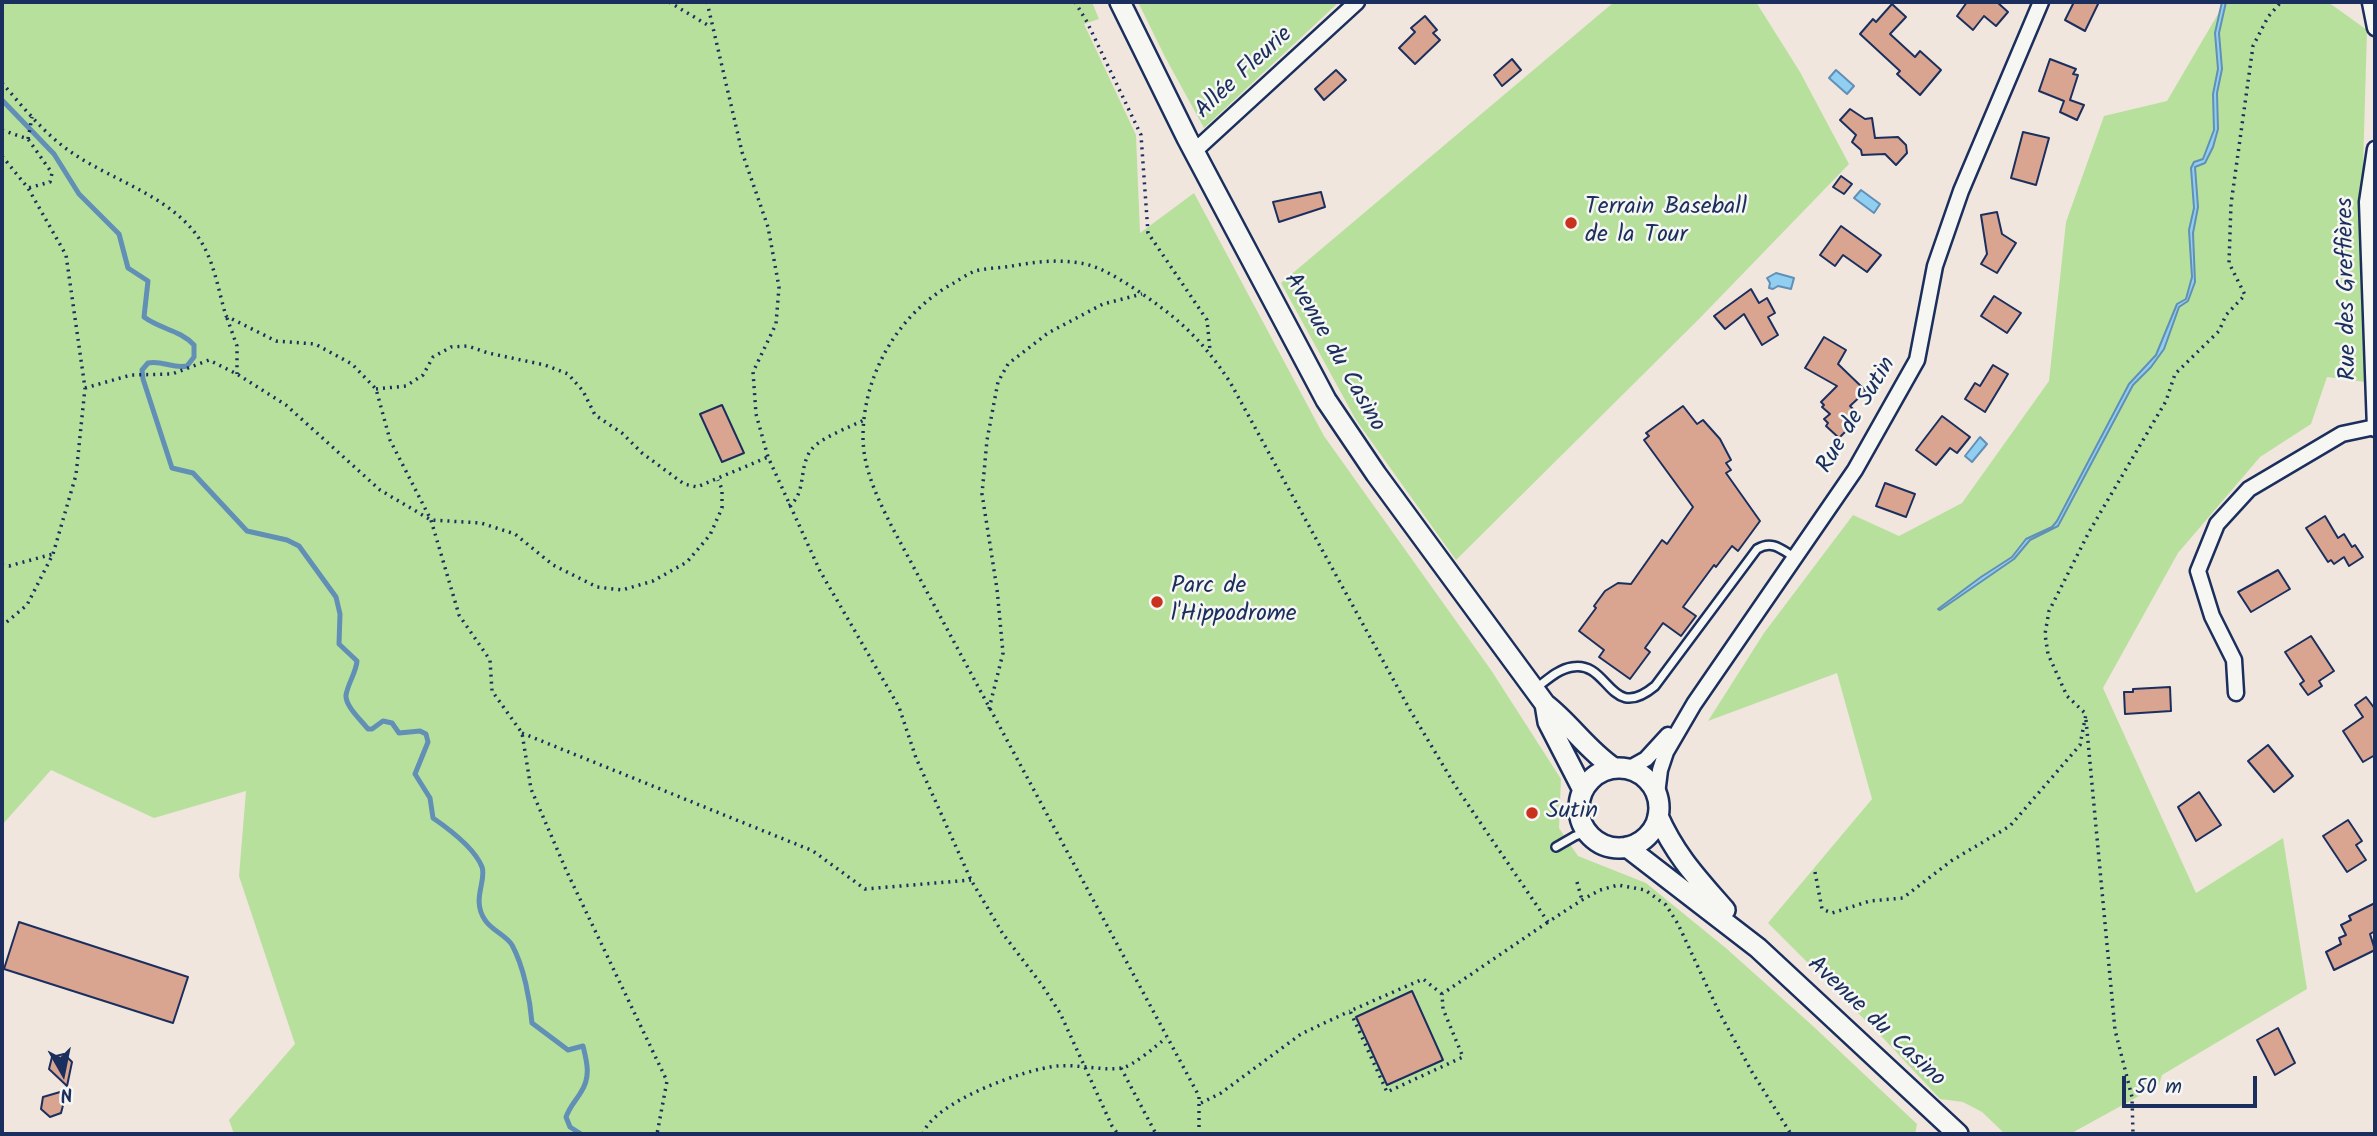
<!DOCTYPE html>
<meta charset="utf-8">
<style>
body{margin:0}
#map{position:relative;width:2377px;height:1136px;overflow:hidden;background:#f0e6de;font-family:Kalam,sans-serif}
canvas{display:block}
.frame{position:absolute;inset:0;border:4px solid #1b2f5e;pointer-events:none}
.north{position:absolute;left:28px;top:1038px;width:70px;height:70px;-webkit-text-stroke:5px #f6f6f2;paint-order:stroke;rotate:171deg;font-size:19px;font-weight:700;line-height:28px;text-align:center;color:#1b2f5e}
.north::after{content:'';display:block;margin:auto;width:24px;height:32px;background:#1b2f5e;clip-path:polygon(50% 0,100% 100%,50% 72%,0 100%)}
.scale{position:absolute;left:2122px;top:1076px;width:135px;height:32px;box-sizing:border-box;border:4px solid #1b2f5e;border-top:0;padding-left:9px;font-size:21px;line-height:24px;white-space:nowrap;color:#1b2f5e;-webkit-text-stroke:5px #f6f6f2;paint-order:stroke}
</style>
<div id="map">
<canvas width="2377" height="1136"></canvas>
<div class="frame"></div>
<div class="north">N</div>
<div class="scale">50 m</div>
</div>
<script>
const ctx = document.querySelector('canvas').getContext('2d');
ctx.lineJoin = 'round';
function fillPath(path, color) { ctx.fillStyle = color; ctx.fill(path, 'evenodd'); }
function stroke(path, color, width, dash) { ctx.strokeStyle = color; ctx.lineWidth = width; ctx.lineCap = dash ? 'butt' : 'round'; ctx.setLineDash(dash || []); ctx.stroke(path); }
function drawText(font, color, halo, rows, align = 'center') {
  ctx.font = font + ' Kalam,sans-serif'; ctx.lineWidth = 5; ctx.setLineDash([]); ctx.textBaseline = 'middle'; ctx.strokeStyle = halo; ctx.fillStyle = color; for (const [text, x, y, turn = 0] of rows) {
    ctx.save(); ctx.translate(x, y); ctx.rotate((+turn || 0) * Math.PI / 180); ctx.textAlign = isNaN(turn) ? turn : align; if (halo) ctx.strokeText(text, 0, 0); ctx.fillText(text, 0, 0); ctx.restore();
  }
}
const green = new Path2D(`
 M2,2H1092L1099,19L1084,24L1136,135L1140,233L1194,193L1324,436L1491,670L1561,779L1559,828L1578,856L1646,883L1727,949L1814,1027L1917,1124L1915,1134H234L229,1120L295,1044L239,876L246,791L154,818L51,770L2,825Z
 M1138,2H1339L1204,128L1165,57Z
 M1614,2H1756L1800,72L1849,164L1699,319L1456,560L1356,420L1281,283Z
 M2225,2H2328L2367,30L2362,203L2365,382L2327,377L2311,424L2260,457L2178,553L2103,688L2196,893L2283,838L2307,989L2162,1075L2159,1085L2070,1134H2005L1982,1112L1963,1102L1940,1099L1885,1040L1768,923L1872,799L1837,673L1708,721L1764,633L1853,515L1899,536L1962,503L2049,381L2066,222L2104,116L2167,101Z`);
const water = new Path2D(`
 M2222,2H2226L2219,33L2222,69L2217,93L2218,129L2213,147L2205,163L2195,167L2198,207L2193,233L2195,282L2188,301L2179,307L2164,349L2151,367L2133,385L2058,526L2030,540L2014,559L1940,610L1938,609L1981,577L2012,557L2026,539L2052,527L2057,521L2129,384L2156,355L2177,304L2186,299L2192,277L2189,230L2194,208L2191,168L2194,162L2203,159L2214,130L2213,94L2218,69L2215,33Z
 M1836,70L1854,86L1847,94L1829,78Z
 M1861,190L1880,204L1874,213L1854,198Z
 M1776,273L1794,278L1791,289L1778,286L1773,289L1769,288L1770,283L1767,278Z
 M1980,437L1987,444L1972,462L1965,456Z`);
const stream = new Path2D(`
 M2,100L54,154L79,194L119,234L128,268L148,281L144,317C160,329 180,330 194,345V357L187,366C173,369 162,360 148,363L142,370L143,379L172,468L193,473L247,531L287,540L299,546L336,597L340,614L339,644L357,661C356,673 348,683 346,695C345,706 362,721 368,729H372L383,721L392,723L399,733L420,731L426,734L428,742L415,774L430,798L433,818C449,829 475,849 482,867C487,880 471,900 485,920C491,930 506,935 512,945C524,967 530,1000 532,1023L568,1050L583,1046C587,1062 591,1077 581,1092C575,1102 570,1106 566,1117L570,1127L581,1134`);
const building = new Path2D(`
 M1967,2H1997L2008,12L1996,26L1984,16L1973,30L1957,16Z
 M2074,2H2099L2085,31L2065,20Z
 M1892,4L1906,17L1890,34L1915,57L1920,51L1941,70L1920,95L1897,74L1900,71L1860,34L1873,19L1876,22Z
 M1425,16L1437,30L1433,33L1440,40L1415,64L1399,48L1415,32L1411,28Z
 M1512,59L1521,70L1502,86L1494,75Z
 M2050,59L2076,69L2073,74L2078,75L2070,100L2084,105L2077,120L2060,112L2064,101L2039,91Z
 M1336,70L1346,80L1324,100L1315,89Z
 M1850,109L1865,119L1872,118L1875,138L1898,137L1906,145L1907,153L1896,165L1885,154L1862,155L1861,150L1852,142L1856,135L1840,120Z
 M2023,132L2049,138L2036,185L2011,178Z
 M1841,176L1852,184L1844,194L1833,187Z
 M1321,192L1325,207L1279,222L1273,202Z
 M1997,212L2002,234L2016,243L1997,273L1981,264L1987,254L1981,215Z
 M1841,226L1881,255L1867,272L1843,255L1835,266L1820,255Z
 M1751,289L1759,303L1767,298L1775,313L1768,317L1778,335L1762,345L1744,314L1725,329L1714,316Z
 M1994,296L2021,313L2007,333L1981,316Z
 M1824,337L1846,350L1838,364L1866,391L1850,406L1858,414L1847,425L1850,427L1839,438L1826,426L1828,423L1824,419L1830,414L1822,407L1824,405L1821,402L1837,386L1805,368Z
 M1993,365L2008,374L1985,412L1965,399L1975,383L1980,386Z
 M722,405L744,453L722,462L700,414Z
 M1683,406L1697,424L1703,420L1720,439L1731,460L1726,463L1731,470L1726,473L1760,521L1738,551L1732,546L1716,567L1714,565L1683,607L1696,616L1681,636L1663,623L1645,648L1650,652L1630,679L1599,657L1604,650L1579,631L1596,608L1594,606L1605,591L1618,583L1631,584L1662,540L1667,544L1693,507L1644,440L1649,436L1646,433Z
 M1942,416L1970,437L1957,453L1950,448L1936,465L1916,450Z
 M1885,483L1915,494L1906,517L1876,506Z
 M2325,516L2338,538L2344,534L2352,547L2355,545L2363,557L2349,566L2344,557L2334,564L2331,560L2328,562L2306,528Z
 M2278,570L2290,589L2251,612L2238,592Z
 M2311,636L2334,671L2319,681L2322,686L2308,695L2300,684L2304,681L2285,652Z
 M2170,687L2171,711L2125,714L2124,692H2133V689Z
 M2366,697L2375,709V755L2363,762L2343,731L2363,717L2355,705Z
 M2268,745L2293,776L2274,792L2248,761Z
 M2199,792L2221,825L2196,841L2178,807Z
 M2348,820L2362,841L2356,845L2366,860L2347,872L2323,836Z
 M2375,903V931L2370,934L2375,950L2334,970L2326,952L2341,944L2339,938L2346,935L2341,925L2351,920L2349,916Z
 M19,922L188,977L173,1023L4,969Z
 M1412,991L1443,1060L1387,1085L1356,1017Z
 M2278,1028L2295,1063L2275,1075L2257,1040Z
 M64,1054L72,1062L67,1086L49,1069L52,1057Z
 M67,1090L61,1113L50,1117L41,1109L43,1097Z`);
const path = new Path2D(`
 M669,2L711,27
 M707,2L742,152L768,227L779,287L776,324L753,372L756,414L768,457L820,571L899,707L916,758L971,880L1003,934L1042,985L1060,1013L1112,1126L1118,1134
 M1075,2L1087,22L1141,135L1148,233L1207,320L1210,350
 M2,83C24,108 46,136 74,154C115,182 177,198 203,245C215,266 219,293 226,316L276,341L315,344L352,364L376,389L390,440L431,520L459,615L490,660L492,691L522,733L531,789L567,872L667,1081L657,1134
 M2,130L28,139L52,173L50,182L28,188
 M28,139L32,117
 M2,156L28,188L66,255L85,388L76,475L53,554L27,605L2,626
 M227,318L237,346V374
 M85,388L131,375L172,374L209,360L237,374L286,405L380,490L431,520L481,523L515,534L553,565L597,587L622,590L653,581L687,562L710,535L722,508V489L718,480
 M376,389L406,386L423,375L433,357L451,347L468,346L488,353L545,365L568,374L583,391L595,415L622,433L642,453L684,484L697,487L768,457
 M789,506C807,493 798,468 811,450C820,438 850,427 864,420
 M2,565L9,566L53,554
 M989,709L1003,653L997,589L982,494L987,440L998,382L1008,364L1048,333L1103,304L1142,294
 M2086,720L2115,1030L2132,1097L2133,1134
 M522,733L813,851L865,889L971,880
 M1815,872L1822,909L1832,913L1870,901L1903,898L1951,861L2010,826L2080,745L2086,714L2067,696L2048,654L2045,634L2049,611L2089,532L2166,401L2175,374L2219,331L2226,315L2245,295L2229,263L2231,204L2253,46L2268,17L2281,2
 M1577,882L1582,900
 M1442,994L1423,979L1350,1011L1387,1092L1463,1057L1443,1009L1442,994L1548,922
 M1121,1068L1156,1134
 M1201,1103L1221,1093L1301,1034L1350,1011
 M923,1134C933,1102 1025,1069 1057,1066C1078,1064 1101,1071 1122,1068C1133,1066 1156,1046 1166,1038
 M1199,1134V1096L892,527C878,499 863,469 863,437C863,375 898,314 952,284C959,280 967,274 975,271C986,268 1000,268 1012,266C1034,262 1057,259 1080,263C1099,266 1116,277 1132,287C1177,317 1200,337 1230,382L1410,710L1456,787L1548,922L1582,900L1600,890L1618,885L1645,890L1666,905L1678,924L1719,1012L1752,1072L1791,1134`);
const lane = new Path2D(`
 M1535,689C1546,681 1558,669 1572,667C1610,660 1609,724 1655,686L1757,549C1772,540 1781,549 1794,557
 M1556,847L1575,836L1587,832`);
const street = new Path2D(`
 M2370,3L2375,28
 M1194,149L1200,146L1357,2
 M2375,149L2367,202L2375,429
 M2236,693L2234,660L2212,616L2198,571L2217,524L2249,489L2342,434L2375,427
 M1628,769L1646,759L1668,735
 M1657,794L1660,770L1666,752L1694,704L1855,470L1917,360L1935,266L1961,191L2041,2`);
const secondary = new Path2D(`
 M1120,2L1187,138L1326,400L1376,474L1545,704C1570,723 1587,750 1614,768
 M1545,704L1548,722L1583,790
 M1579 808a40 40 0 1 1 80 0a40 40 0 1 1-80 0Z
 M1658,816C1675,855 1698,879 1725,910
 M1627,847L1758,948L1958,1134`);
const markers = [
 [1571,223,7,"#c8321e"],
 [1157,602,7,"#c8321e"],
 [1532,813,7,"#c8321e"]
];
const streetNames = [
 ["Allée Fleurie",1245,74,-43],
 ["Rue des Greffières",2349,289,-91],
 ["Avenue du Casino",1333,353,60],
 ["Rue de Sutin",1858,416,-59],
 ["Avenue du Casino",1875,1023,43]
];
const poiNames = [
 ["Terrain Baseball",1585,209],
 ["de la Tour",1585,237],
 ["Parc de",1171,588],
 ["l'Hippodrome",1171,616],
 ["Sutin",1546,813]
];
fillPath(green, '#b8e09d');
fillPath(water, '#90cff1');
stroke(water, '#618fb6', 2);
stroke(stream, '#618fb6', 5);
fillPath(building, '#d9a490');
stroke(building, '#1b2f5e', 2);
stroke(lane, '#1b2f5e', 12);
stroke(street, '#1b2f5e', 19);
stroke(secondary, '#1b2f5e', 24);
stroke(path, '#1b2f5e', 3.5, [2, 5]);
stroke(lane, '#f6f6f2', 7);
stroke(street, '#f6f6f2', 14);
stroke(secondary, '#f6f6f2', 19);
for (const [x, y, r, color] of markers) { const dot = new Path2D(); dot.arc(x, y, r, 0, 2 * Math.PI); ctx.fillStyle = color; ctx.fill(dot); stroke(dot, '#f6f6f2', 2.5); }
drawText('24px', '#1b2f5e', '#f6f6f2', streetNames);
drawText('24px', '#1b2f5e', '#f6f6f2', poiNames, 'left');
</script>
